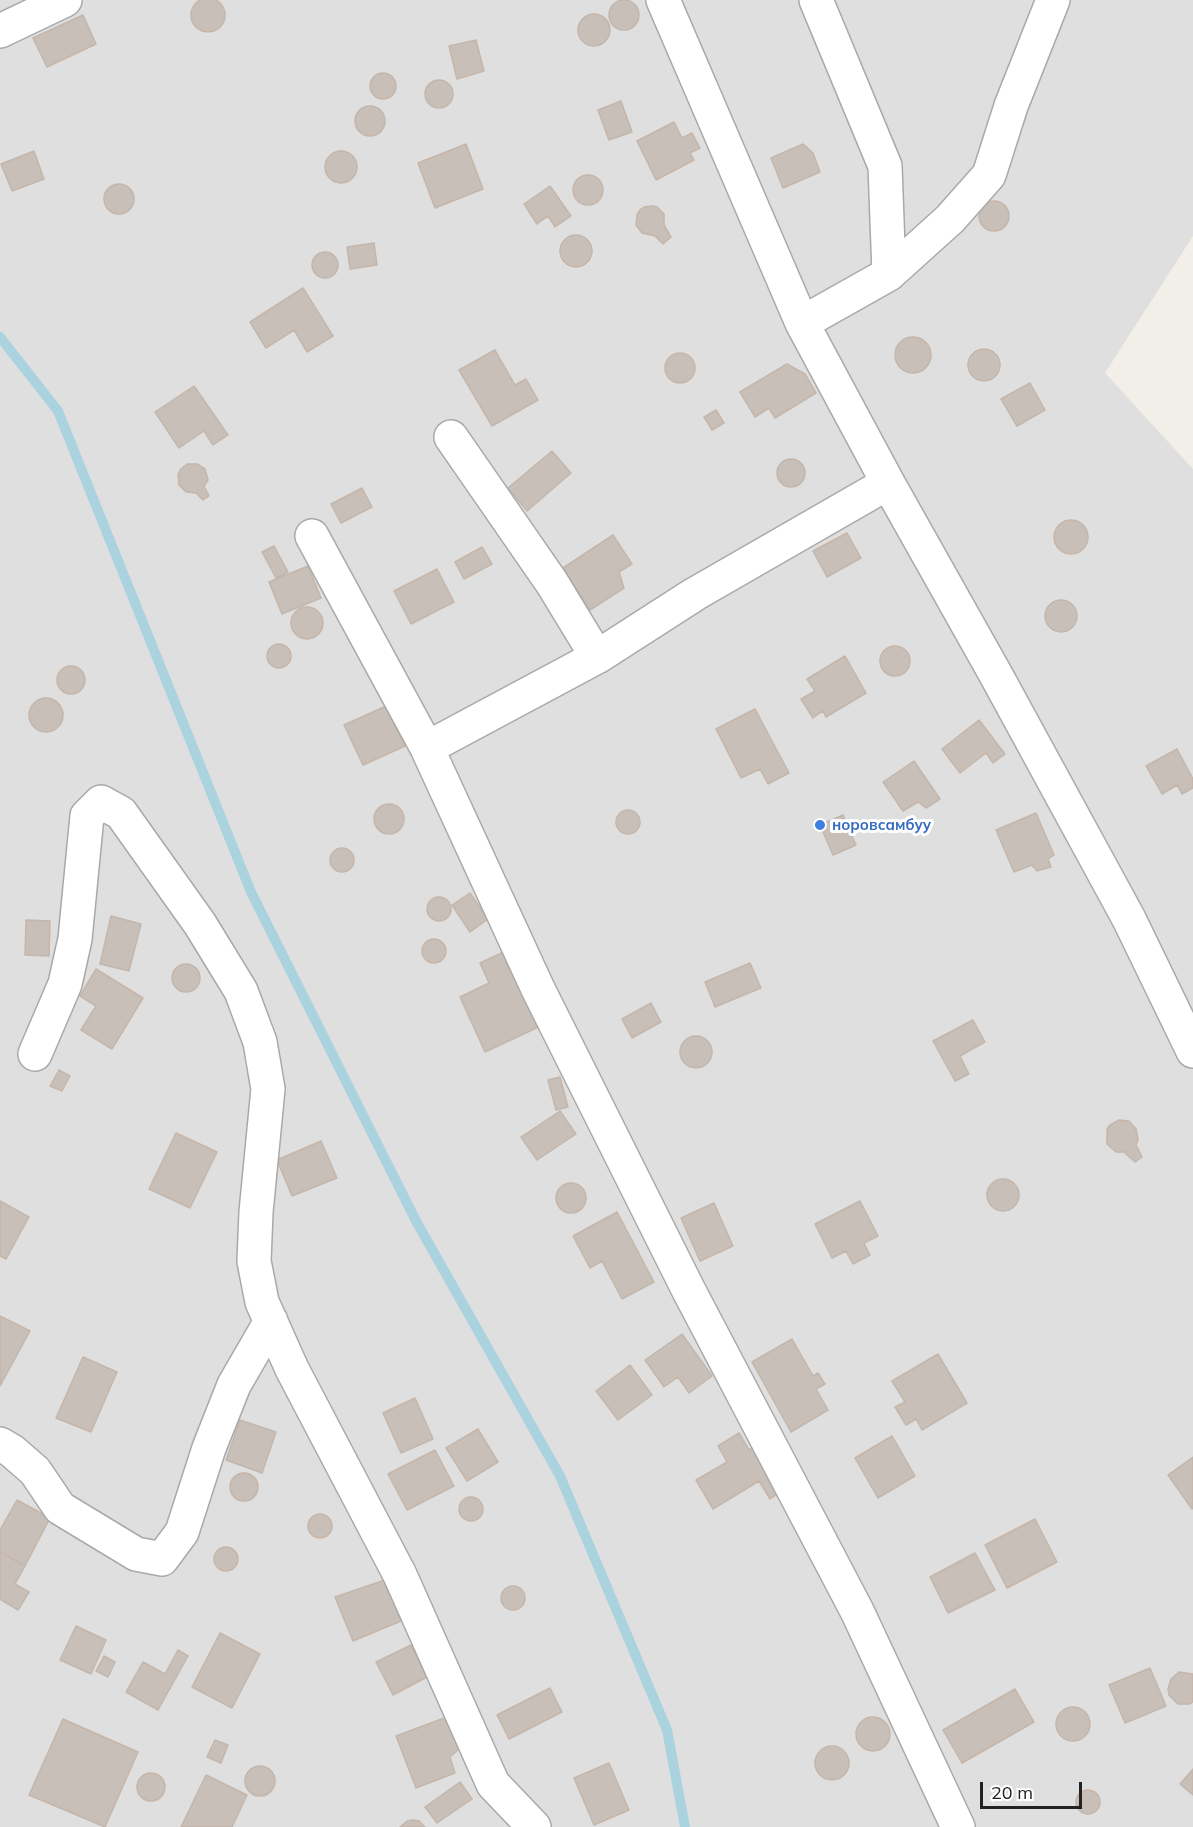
<!DOCTYPE html>
<meta charset="utf-8">
<style>
body{margin:0}
#map{position:relative;width:1193px;height:1827px;overflow:hidden;background:#f2efe9;font-family:Mulish,sans-serif}
canvas{display:block}
.scale{position:absolute;left:980px;top:1782px;width:102px;height:27px;box-sizing:border-box;border:3px solid #222;border-top:0;padding-left:8px;font-size:18px;line-height:21px;white-space:nowrap;color:#222;-webkit-text-stroke:4px #fff;paint-order:stroke}
</style>
<div id="map">
<canvas width="1193" height="1827"></canvas>
<div class="scale">20 m</div>
</div>
<script>
const ctx = document.querySelector('canvas').getContext('2d');
ctx.lineJoin = 'round';
function fillPath(path, color) { ctx.fillStyle = color; ctx.fill(path, 'evenodd'); }
function stroke(path, color, width, dash) { ctx.strokeStyle = color; ctx.lineWidth = width; ctx.lineCap = dash ? 'butt' : 'round'; ctx.setLineDash(dash || []); ctx.stroke(path); }
function drawText(font, color, halo, rows, align = 'center') {
  ctx.font = font + ' Mulish,sans-serif'; ctx.lineWidth = 6; ctx.setLineDash([]); ctx.textBaseline = 'middle'; ctx.strokeStyle = halo; ctx.fillStyle = color; for (const [text, x, y, turn = 0] of rows) {
    ctx.save(); ctx.translate(x, y); ctx.rotate((+turn || 0) * Math.PI / 180); ctx.textAlign = isNaN(turn) ? turn : align; if (halo) ctx.strokeText(text, 0, 0); ctx.fillText(text, 0, 0); ctx.restore();
  }
}
const residential = new Path2D(`
 M0,0H1193V236L1105,373L1193,469V1827H0Z`);
const stream = new Path2D(`
 M0,337L58,411L251,892L416,1221L560,1476L667,1730L685,1827`);
const building = new Path2D(`
 M191 15a17 17 0 1 1 34 0a17 17 0 1 1-34 0Z
 M609 15a15 15 0 1 1 30 0a15 15 0 1 1-30 0Z
 M578 30a16 16 0 1 1 32 0a16 16 0 1 1-32 0Z
 M83,15L96,44L47,67L33,38Z
 M476,40L484,71L457,79L449,46Z
 M370 86a13 13 0 1 1 26 0a13 13 0 1 1-26 0Z
 M425 94a14 14 0 1 1 28 0a14 14 0 1 1-28 0Z
 M621,101L632,132L609,140L598,110Z
 M355 121a15 15 0 1 1 30 0a15 15 0 1 1-30 0Z
 M674,122L682,138L692,133L700,148L690,153L694,160L656,180L637,141Z
 M466,144L483,189L435,208L418,163Z
 M803,144L813,153L820,172L783,188L771,158Z
 M34,151L44,179L12,191L1,164Z
 M325 167a16 16 0 1 1 32 0a16 16 0 1 1-32 0Z
 M573 190a15 15 0 1 1 30 0a15 15 0 1 1-30 0Z
 M104 199a15 15 0 1 1 30 0a15 15 0 1 1-30 0Z
 M550,186L571,216L555,227L548,216L537,224L524,204Z
 M979 216a15 15 0 1 1 30 0a15 15 0 1 1-30 0Z
 M653,206L657,207L664,214V225L671,237L663,244L655,236L642,233L636,225L637,215L640,210L644,207Z
 M560 251a16 16 0 1 1 32 0a16 16 0 1 1-32 0Z
 M374,243L377,265L350,269L347,247Z
 M312 265a13 13 0 1 1 26 0a13 13 0 1 1-26 0Z
 M303,288L333,336L307,352L294,330L266,348L250,322Z
 M895 355a18 18 0 1 1 36 0a18 18 0 1 1-36 0Z
 M968 365a16 16 0 1 1 32 0a16 16 0 1 1-32 0Z
 M495,350L515,385L526,379L538,400L492,426L459,370Z
 M665 368a15 15 0 1 1 30 0a15 15 0 1 1-30 0Z
 M787,364L805,374L816,393L775,418L769,408L755,417L740,392Z
 M1030,383L1045,410L1017,426L1001,399Z
 M194,386L228,435L213,445L204,431L179,448L155,412Z
 M716,410L724,423L712,430L704,417Z
 M552,451L571,473L527,511L508,488Z
 M777 473a14 14 0 1 1 28 0a14 14 0 1 1-28 0Z
 M187,464H197L205,469L208,480L204,486L209,496L203,500L196,493L186,492L179,485L178,475L180,470Z
 M362,488L372,507L341,523L331,504Z
 M1054 537a17 17 0 1 1 34 0a17 17 0 1 1-34 0Z
 M847,533L861,558L827,577L813,551Z
 M613,535L632,564L619,572L624,588L590,610L563,568Z
 M274,546L288,572L276,578L262,552Z
 M482,547L492,564L464,579L455,562Z
 M308,566L321,598L282,614L269,582Z
 M437,569L454,602L411,624L394,591Z
 M1045 616a16 16 0 1 1 32 0a16 16 0 1 1-32 0Z
 M291 623a16 16 0 1 1 32 0a16 16 0 1 1-32 0Z
 M267 656a12 12 0 1 1 24 0a12 12 0 1 1-24 0Z
 M880 661a15 15 0 1 1 30 0a15 15 0 1 1-30 0Z
 M845,656L866,693L826,717L823,711L813,718L801,699L815,691L807,679Z
 M57 680a14 14 0 1 1 28 0a14 14 0 1 1-28 0Z
 M29 715a17 17 0 1 1 34 0a17 17 0 1 1-34 0Z
 M386,706L405,746L363,765L344,725Z
 M755,709L789,773L768,784L760,769L741,778L716,729Z
 M979,720L1005,754L993,763L986,753L960,773L942,749Z
 M1177,749L1193,779V788L1182,794L1177,785L1162,794L1146,766Z
 M914,761L940,799L926,808L918,802L903,811L883,782Z
 M374 819a15 15 0 1 1 30 0a15 15 0 1 1-30 0Z
 M616 822a12 12 0 1 1 24 0a12 12 0 1 1-24 0Z
 M1036,813L1054,855L1048,859L1051,867L1037,871L1032,865L1014,872L996,830Z
 M843,815L856,845L833,855L820,825Z
 M330 860a12 12 0 1 1 24 0a12 12 0 1 1-24 0Z
 M470,893L488,919L470,932L452,905Z
 M427 909a12 12 0 1 1 24 0a12 12 0 1 1-24 0Z
 M111,916L141,924L129,971L100,964Z
 M26,920L50,921L49,956L25,955Z
 M422 951a12 12 0 1 1 24 0a12 12 0 1 1-24 0Z
 M510,949L545,1024L485,1052L460,997L489,983L480,963Z
 M750,963L761,988L715,1007L705,982Z
 M172 978a14 14 0 1 1 28 0a14 14 0 1 1-28 0Z
 M96,969L143,998L112,1049L81,1030L96,1006L80,996Z
 M651,1003L661,1022L632,1038L622,1019Z
 M973,1020L985,1042L960,1056L969,1074L955,1081L933,1041Z
 M680 1052a16 16 0 1 1 32 0a16 16 0 1 1-32 0Z
 M59,1070L70,1076L62,1091L50,1086Z
 M560,1077L568,1107L556,1110L548,1080Z
 M560,1111L576,1134L537,1160L521,1137Z
 M1119,1120L1129,1121L1136,1129L1138,1140L1136,1145L1142,1157L1135,1162L1124,1152H1116L1107,1144V1129L1110,1125Z
 M176,1133L217,1152L190,1208L149,1189Z
 M321,1141L337,1178L292,1196L277,1160Z
 M987 1195a16 16 0 1 1 32 0a16 16 0 1 1-32 0Z
 M556 1198a15 15 0 1 1 30 0a15 15 0 1 1-30 0Z
 M0,1201L29,1217L6,1259L0,1256Z
 M860,1201L878,1236L864,1243L870,1255L853,1264L846,1251L832,1258L815,1224Z
 M714,1203L733,1246L700,1261L681,1218Z
 M617,1212L654,1282L622,1299L602,1261L590,1268L573,1236Z
 M0,1316L30,1331L0,1386Z
 M682,1334L712,1376L689,1393L678,1377L664,1387L645,1360Z
 M792,1339L813,1376L818,1373L825,1384L816,1389L828,1410L791,1432L752,1362Z
 M938,1354L967,1403L922,1430L916,1419L906,1425L895,1407L905,1402L892,1381Z
 M83,1357L117,1372L91,1432L56,1418Z
 M630,1365L652,1395L618,1420L596,1391Z
 M415,1398L433,1439L401,1453L383,1413Z
 M240,1420L276,1432L262,1473L226,1460Z
 M478,1429L498,1462L467,1481L446,1448Z
 M739,1433L749,1450L757,1446L782,1488L775,1491L776,1495L770,1499L759,1481L713,1509L696,1480L727,1462L718,1446Z
 M892,1436L915,1476L878,1498L855,1458Z
 M435,1450L454,1486L407,1510L388,1474Z
 M1193,1457V1508L1192,1509L1168,1475Z
 M230 1487a14 14 0 1 1 28 0a14 14 0 1 1-28 0Z
 M459 1509a12 12 0 1 1 24 0a12 12 0 1 1-24 0Z
 M17,1500L50,1518L25,1566L0,1552V1530Z
 M308 1526a12 12 0 1 1 24 0a12 12 0 1 1-24 0Z
 M1035,1519L1057,1562L1007,1588L985,1545Z
 M214 1559a12 12 0 1 1 24 0a12 12 0 1 1-24 0Z
 M0,1552L25,1566L15,1584L29,1592L18,1610L0,1599Z
 M975,1553L995,1590L948,1613L930,1577Z
 M385,1580L401,1621L353,1641L335,1597Z
 M501 1598a12 12 0 1 1 24 0a12 12 0 1 1-24 0Z
 M76,1626L106,1640L91,1674L60,1660Z
 M220,1633L260,1654L232,1708L192,1687Z
 M411,1645L427,1677L393,1695L376,1662Z
 M178,1650L188,1656L158,1710L126,1692L143,1662L165,1674Z
 M104,1656L115,1662L108,1677L96,1671Z
 M1150,1668L1166,1706L1125,1723L1109,1685Z
 M1179,1672L1193,1674V1702L1189,1704H1178L1169,1695L1168,1689L1171,1679Z
 M550,1688L562,1712L509,1739L497,1715Z
 M1015,1689L1034,1722L962,1763L943,1730Z
 M1056 1724a17 17 0 1 1 34 0a17 17 0 1 1-34 0Z
 M447,1717L459,1749L450,1757L455,1773L416,1788L396,1736Z
 M856 1734a17 17 0 1 1 34 0a17 17 0 1 1-34 0Z
 M63,1719L138,1752L105,1827L29,1795Z
 M215,1740L228,1745L221,1763L207,1757Z
 M815 1763a17 17 0 1 1 34 0a17 17 0 1 1-34 0Z
 M609,1763L629,1810L594,1825L574,1778Z
 M245 1781a15 15 0 1 1 30 0a15 15 0 1 1-30 0Z
 M1193,1769V1795L1180,1784Z
 M137 1787a14 14 0 1 1 28 0a14 14 0 1 1-28 0Z
 M206,1775L247,1795L232,1827H181Z
 M460,1782L472,1799L437,1823L425,1807Z
 M1076 1802a12 12 0 1 1 24 0a12 12 0 1 1-24 0Z
 M413,1820L419,1821L425,1827H400L407,1821Z`);
const minor = new Path2D(`
 M663,0L802,323L888,483L996,675L1129,919L1193,1051
 M0,31L65,0
 M889,274L950,219L989,175L1011,106L1053,0
 M802,323L889,274L885,166L816,0
 M451,437L552,583L597,657
 M312,536L427,748L538,989L688,1289L857,1611L958,1827
 M427,748L597,657L695,594L888,483
 M35,1054L65,984L75,939L87,816L101,802L121,813L200,924L241,991L260,1042L268,1089L256,1212L254,1261L262,1302L292,1369L400,1575L493,1784L534,1827
 M0,1444L12,1451L35,1471L60,1508L136,1554L162,1559L182,1532L209,1448L234,1385L271,1321`);
const markers = [
 [820,825,6,"#3f7fe0"]
];
const shopNames = [
 ["норовсамбуу",832,825]
];
fillPath(residential, '#e0dfdf');
stroke(stream, '#aad3df', 10);
fillPath(building, '#c7bfb8');
stroke(building, '#c4b6ab', 1.5);
stroke(minor, '#a9a9a9', 36);
stroke(minor, '#fff', 33);
for (const [x, y, r, color] of markers) { const dot = new Path2D(); dot.arc(x, y, r, 0, 2 * Math.PI); ctx.fillStyle = color; ctx.fill(dot); stroke(dot, '#fff', 2); }
drawText('bold 15px', '#366cbe', '#fff', shopNames, 'left');
</script>
